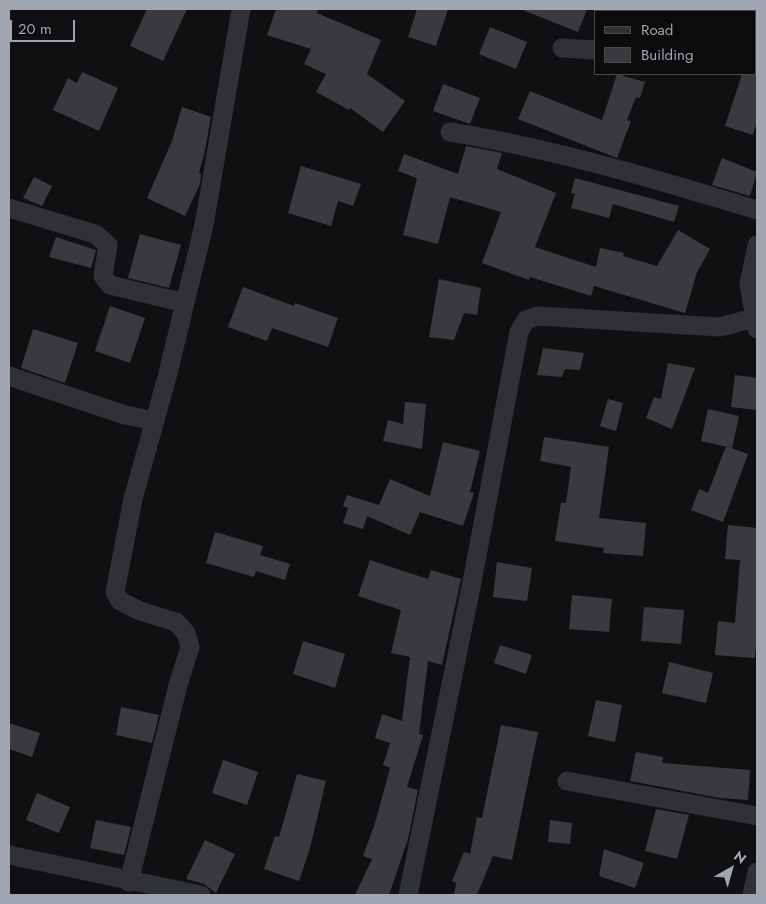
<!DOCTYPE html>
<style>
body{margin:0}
#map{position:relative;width:766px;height:904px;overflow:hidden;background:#100f11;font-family:Jost,sans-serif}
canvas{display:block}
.frame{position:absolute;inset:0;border:10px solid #a0a5b2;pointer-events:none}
.legend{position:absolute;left:594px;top:10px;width:162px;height:65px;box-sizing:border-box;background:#0b0b0c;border:1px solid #47494e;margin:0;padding:6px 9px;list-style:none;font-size:15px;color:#a0a5b2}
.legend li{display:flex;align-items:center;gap:10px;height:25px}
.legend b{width:25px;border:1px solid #47494e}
.north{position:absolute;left:706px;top:844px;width:50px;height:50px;-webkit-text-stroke:4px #0b0b0c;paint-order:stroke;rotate:38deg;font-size:14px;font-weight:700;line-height:20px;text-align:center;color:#a0a5b2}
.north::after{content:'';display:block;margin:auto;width:18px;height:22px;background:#a0a5b2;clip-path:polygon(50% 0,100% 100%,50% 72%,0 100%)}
.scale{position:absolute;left:10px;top:20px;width:65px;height:22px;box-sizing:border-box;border:2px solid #a0a5b2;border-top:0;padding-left:6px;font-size:15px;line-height:18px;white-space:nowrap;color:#a0a5b2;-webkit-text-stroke:4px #0b0b0c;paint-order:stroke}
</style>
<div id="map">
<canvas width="766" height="904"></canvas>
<div class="frame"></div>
<ul class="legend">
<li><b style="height:6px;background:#303136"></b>Road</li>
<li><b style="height:14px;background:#3a3a3e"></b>Building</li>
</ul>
<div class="north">N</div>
<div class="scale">20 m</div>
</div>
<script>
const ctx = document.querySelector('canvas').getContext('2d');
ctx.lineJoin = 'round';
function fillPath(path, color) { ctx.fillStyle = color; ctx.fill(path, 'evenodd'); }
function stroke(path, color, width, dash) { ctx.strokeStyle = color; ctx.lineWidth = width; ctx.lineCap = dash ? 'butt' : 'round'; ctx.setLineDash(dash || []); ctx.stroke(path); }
const building = new Path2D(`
 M147,9H187L163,61L130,46Z
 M276,9H318L317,13L381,40L367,74L405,101L383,132L350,108L349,110L316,92L326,74L304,64L311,49L267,35Z
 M417,9H448L436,46L408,37Z
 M520,9H587L578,32Z
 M490,27L527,42L516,69L479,54Z
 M82,72L118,88L99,131L53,110L68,78L77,83Z
 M617,74L645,82L640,98L636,97L627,120L631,121L617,158L518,119L530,91L602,120Z
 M742,74H757V121L753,135L725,126Z
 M443,84L480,98L470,124L433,111Z
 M182,107L211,117L204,155L199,172L201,174L200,184L185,216L147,198L172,141Z
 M466,146L502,153L497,169L556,193L535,247L596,267L600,248L624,253L623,256L657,266L678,230L710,249L697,272L685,313L594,286L591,296L530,277L529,280L482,263L501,212L450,197L438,244L403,235L417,178L398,171L404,154L458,174Z
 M722,158L757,172L750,196L712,185Z
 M301,166L361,184L353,206L338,201L331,226L288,213Z
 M34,177L52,186L42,206L23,198Z
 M575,178L679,206L674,222L613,204L609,218L571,208L575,194L571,193Z
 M140,234L181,245L169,288L128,278Z
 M56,237L96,250L91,268L49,257Z
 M439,279L481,288L477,315L464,313L454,340L429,337Z
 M243,287L294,306L295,303L338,318L328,347L272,328L267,341L228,327Z
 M110,306L145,318L130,363L95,351Z
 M33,329L78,343L65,383L21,368Z
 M543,348L584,353L580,370L565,369L562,377L537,375Z
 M668,363L695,368L672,429L646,418L654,397L661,399Z
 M735,375L757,378V410L731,407Z
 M608,399L623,403L616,431L600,426Z
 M405,402L426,404L422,449L383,441L388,420L403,424Z
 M708,409L739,416L732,448L701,441Z
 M544,437L609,447L599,518L646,523L643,556L603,553L604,548L555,541L561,503H566L571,467L540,461Z
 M443,442L480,451L470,492L474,493L463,526L420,512L410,535L367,516L363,529L343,523L348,508L343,506L347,495L379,505L390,479L430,496Z
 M726,446L748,454L723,522L691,510L699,489L708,493Z
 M728,525L757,528V630L755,658L715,655L718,621L735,623L740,560L725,559Z
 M215,532L263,546L260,555L290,564L285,580L256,571L254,577L206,563Z
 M370,560L428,579L431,570L461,579L442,665L428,661L419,734L423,735L407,787L418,790L408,839L389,895H355L372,859L363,856L375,823L390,768L383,765L390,743L375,738L382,714L402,721L410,657L391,653L401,610L358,596Z
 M497,562L532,568L527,601L493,597Z
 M572,595L612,599L609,632L569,629Z
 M644,607L684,610L681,644L641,641Z
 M303,641L345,654L335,688L293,674Z
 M500,645L532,655L526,674L494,663Z
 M669,662L713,673L706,703L662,693Z
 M596,700L622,705L615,742L588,736Z
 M121,707L159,715L152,743L116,735Z
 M9,723L40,733L32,757L9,749Z
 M501,725L538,732L512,860L493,856L477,895H454L456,883L452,881L464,852L470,854L477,817L482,818Z
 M636,752L663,757L662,763L750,770L748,800L720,798L630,781Z
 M223,760L258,772L247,805L212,793Z
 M297,774L326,781L310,848L299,881L264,869L275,836L279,837Z
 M37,793L70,807L59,833L26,820Z
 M656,809L689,815L677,859L645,851Z
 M96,820L131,827L124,855L90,848Z
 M550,820L572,823L570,844L548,842Z
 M205,840L235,854L216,893L204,884L186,879Z
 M604,849L644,863L635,888L599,876Z`);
const minor = new Path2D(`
 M755,38H757
 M562,48L595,50
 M450,132C554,149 656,179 757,210
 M9,208L95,234L108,245L103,276L110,285L185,303
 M757,245L749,284L757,329
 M9,376L125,415L155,421
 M567,781L757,816
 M9,855L201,895
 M129,882L178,685L190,647L186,633L176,622L140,611L120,601L115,592L133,499L167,377L204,225L241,9
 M408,895L472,582L519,332L526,320L538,316L720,327L754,318
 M752,895L757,872`);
fillPath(building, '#3a3a3e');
stroke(minor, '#303136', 19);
</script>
